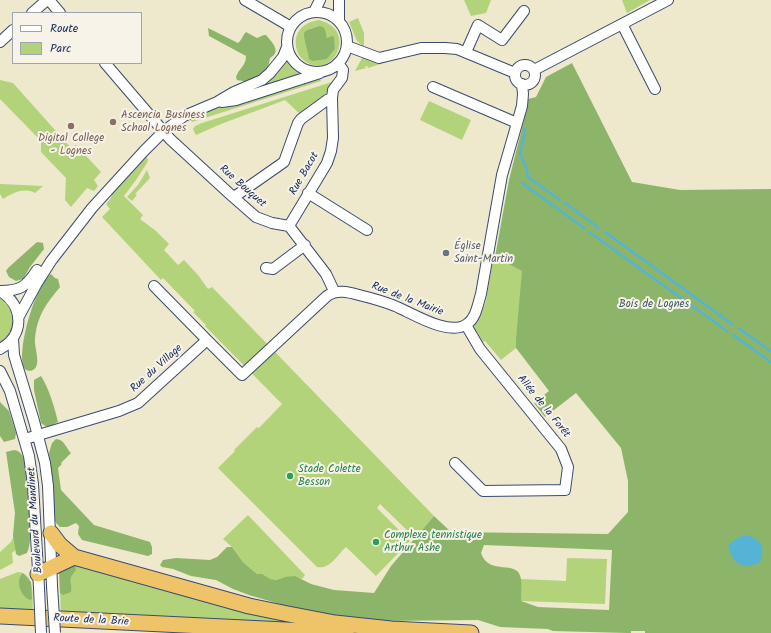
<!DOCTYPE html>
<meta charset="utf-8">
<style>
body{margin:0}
#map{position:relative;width:771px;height:633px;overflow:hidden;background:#eee8cd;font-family:Kalam,sans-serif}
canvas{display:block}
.legend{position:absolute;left:12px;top:12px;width:130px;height:52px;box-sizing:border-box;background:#f7f3e8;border:1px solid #9fa5b1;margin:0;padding:5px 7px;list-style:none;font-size:12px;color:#1b2f5e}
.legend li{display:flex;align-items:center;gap:8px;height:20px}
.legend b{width:20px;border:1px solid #9fa5b1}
</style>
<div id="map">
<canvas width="771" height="633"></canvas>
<ul class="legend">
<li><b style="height:5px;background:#fff"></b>Route</li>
<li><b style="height:11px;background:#b2d37a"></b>Parc</li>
</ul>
</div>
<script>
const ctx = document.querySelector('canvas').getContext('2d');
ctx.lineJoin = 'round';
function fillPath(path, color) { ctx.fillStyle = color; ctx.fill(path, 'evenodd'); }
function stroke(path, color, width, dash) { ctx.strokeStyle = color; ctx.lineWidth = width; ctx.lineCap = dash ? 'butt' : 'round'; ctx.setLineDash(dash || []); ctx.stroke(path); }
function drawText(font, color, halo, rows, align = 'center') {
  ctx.font = font + ' Kalam,sans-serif'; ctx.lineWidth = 4; ctx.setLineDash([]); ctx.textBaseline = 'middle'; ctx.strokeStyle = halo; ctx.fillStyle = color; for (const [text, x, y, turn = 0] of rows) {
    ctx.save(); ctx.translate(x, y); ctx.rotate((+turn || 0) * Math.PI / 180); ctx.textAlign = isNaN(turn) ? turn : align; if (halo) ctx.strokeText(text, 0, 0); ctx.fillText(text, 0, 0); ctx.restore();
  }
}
const green = new Path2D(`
 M464,0H491L486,13L471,16Z
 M622,0H650L627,13Z
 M358,18L364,33V47L357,41L349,22Z
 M319,20C359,30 333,80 306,62C302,59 298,55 297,50C292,33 303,22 319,20ZM319,26L334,47L335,49L327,59L307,30Z
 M364,57L386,60L387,62L368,68L367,66H365L366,68L355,71L362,58Z
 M285,60L291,67L301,76L258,88C269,77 279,77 285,60Z
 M320,79L321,81L192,122L190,119L209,110Z
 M0,80L13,83L71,148L76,145L101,172L94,180L98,186L94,191L87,188L71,207L65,200L66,178L41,152V141L0,99Z
 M332,82L328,92L300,114L285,100L221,124L196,135L193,129L195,126L202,123Z
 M429,101L471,120L462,140L420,120Z
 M146,156L148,160L147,163L136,180L124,196L143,215L140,219L156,231L169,244L164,250L178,265L184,260L198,275L208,289L212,287L434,516L415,538L380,504L377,508L410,541L376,576L346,547C338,554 330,570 317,567L218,468L235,451L234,450L257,427L259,428L282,404L205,326L206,325L193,312L195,311L163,278L161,280L102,217L110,209L106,204L111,198L112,194Z
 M147,170L150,178L135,194L137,195L132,201L127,197L138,185Z
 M0,184L43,186L35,193C24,187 12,193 3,199L0,194Z
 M495,257L523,271L516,338V348L501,360L485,341L483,342L474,327L482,312L486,301L493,260Z
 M0,297C18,310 18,329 0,343Z
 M248,515L305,575L302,579C295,577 290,576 282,578C279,579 277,580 273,580C267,579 263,574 257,574L243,562L232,547L223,539Z
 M14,536L19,547L12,553L13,563L0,570V552L11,542Z
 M567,558L607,559L605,604L520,601L521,579L566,581Z
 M71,563L301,624L272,622L263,625L61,614L59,568Z
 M18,572C36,573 32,599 33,612L0,610V579Z`);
const forest = new Path2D(`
 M319,26C327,27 325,32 327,38L332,36L334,37L335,49L327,59L313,61L309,59C308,50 304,42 304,33L307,30Z
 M208,28L238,43C242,40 242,36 246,32L257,38L264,35H266C272,42 282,52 270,58L268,68L257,78L248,82L237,80L236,77C239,68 246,66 246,56L209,36Z
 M572,63L632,182L680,190L771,189V633H645V631H631V633H627L553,631L548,629L500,627L478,620L379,621L347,618L290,607L249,595L233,589L216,580L191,576L173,569L162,567L160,565L163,560L176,558L210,560L217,557L227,547H232L243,562L257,574H262L270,579L276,580L285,577L295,576L311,584L334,590L374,593L391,566L434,516L451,532L608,534L628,512V481L621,448L576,393L545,417L534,403L549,391L516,348V338L522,271L495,257L509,180L527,108L528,99L536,97L546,77ZM484,545L612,550L609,610L538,607L521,601C521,594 522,586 521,579C518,558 489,577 481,553Z
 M37,242L43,243L44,249L30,267L23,279L16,281L9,277L6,271L8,268Z
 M51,274L55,278L58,279L60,287C46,304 37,316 35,339C34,347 42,366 33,370C7,381 34,283 51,274Z
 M41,376C49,388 55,409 58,422L50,426H45L41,423L34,390V380Z
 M0,402L9,411L16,433L15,439L4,442L0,436Z
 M56,439C64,439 66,448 71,453L61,463L62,464L58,468L61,490L94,525L150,542L152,547V554L148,556L82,540L78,534L79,526L76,523L67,527H60L56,523L54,518L49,453L52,443Z
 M14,450C18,450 21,453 23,457C30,471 35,540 27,553L19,556L16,554L13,535L15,513L6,452Z
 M75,563L76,570C66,582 73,580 71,592L63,595L60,593L59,568Z
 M23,573L31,582L32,599L30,600C20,596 15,580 23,573Z`);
const water = new Path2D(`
 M745,535C761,537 767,550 759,563C741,570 732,564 728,545L737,538Z`);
const stream = new Path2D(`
 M524,128L525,132L520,154L526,167L528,177L560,200
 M522,183L584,228
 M565,203L599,228
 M589,232L727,331
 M605,232L732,324
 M738,328L771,351
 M733,335L771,362`);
const minor = new Path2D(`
 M49,0L60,13
 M245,0L291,27
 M314,12L320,0
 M287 42a30 30 0 1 1 60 0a30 30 0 1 1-60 0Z
 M32,13L47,0
 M339,21V0
 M622,24L655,89
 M0,42L13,30
 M347,46L379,58L421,48H445L457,49L515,73
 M466,52L478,25L502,40L524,11
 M105,63L170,139L232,196L256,217L272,223L289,226L326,274L334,291
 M515 75a10 10 0 1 1 20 0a10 10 0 1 1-20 0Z
 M534,70L668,0
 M433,87L517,123
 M222,102L236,100L320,73
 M308,193L367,230
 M234,197L284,162L298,123L301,119L327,100L332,98
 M289,226L327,163L331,151L333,138L332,98L333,90L342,78L343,70L338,63
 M266,268L273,269L305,245
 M154,286L207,340
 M0,291C20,291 26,287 37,270
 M0,291C24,305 25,336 0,349
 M18,318L37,283L51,261L92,208L144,151L163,132L184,116L217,102L234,92L262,80L270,73L283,57L287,47
 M13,338L14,355L34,421L45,463L48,486L52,586
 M0,371L10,391L29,456L33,484L39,588
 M25,439L119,411L138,403L207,340L242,375L327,296C337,289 348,292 359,295C371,298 383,301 395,306C412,313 449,337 467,324C476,318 478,304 481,294L502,175L522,106L523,94L522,84
 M455,463L483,491L565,490L568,467L561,449L480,349L466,325`);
const highway = new Path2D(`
 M51,533L60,545L74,557L249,606L288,614L335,623L391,629L471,633
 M38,574L74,557
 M0,616L346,633`);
const minorBridge = new Path2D(`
 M52,586L55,633
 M39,588L41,633`);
const markers = [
 [113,122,4,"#8d6e63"],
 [71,126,4,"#8d6e63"],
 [446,253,4,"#6b7280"],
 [290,476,4,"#2e9e5b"],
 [376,542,4,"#2e9e5b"]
];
const educationNames = [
 ["Ascencia Business",121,116],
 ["School Lognes",121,129],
 ["Digital College",71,139,"center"],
 ["- Lognes",71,152,"center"]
];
const streetNames = [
 ["Rue Bacot",305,174,-60],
 ["Rue Bouquet",242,187,41],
 ["Rue de la Mairie",407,300,21],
 ["Rue du Village",157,369,-42],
 ["Allée de la Forêt",543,407,51],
 ["Boulevard du Mandinet",36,520,-94],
 ["Route de la Brie",91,621,3]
];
const worshipNames = [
 ["Église",454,247],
 ["Saint-Martin",454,260]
];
const parkNames = [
 ["Bois de Lognes",654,305]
];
const leisureNames = [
 ["Stade Colette",298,470],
 ["Besson",298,483],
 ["Complexe tennistique",384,536],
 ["Arthur Ashe",384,549]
];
fillPath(green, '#b2d37a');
fillPath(forest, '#8db56a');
fillPath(water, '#55b4d3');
stroke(stream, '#55b4d3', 2.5);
stroke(minor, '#3b4b6f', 12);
stroke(highway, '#3b4b6f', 17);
stroke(minor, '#fff', 10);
stroke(highway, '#efc469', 15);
stroke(minorBridge, '#3b4b6f', 12, []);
stroke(minorBridge, '#fff', 10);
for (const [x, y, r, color] of markers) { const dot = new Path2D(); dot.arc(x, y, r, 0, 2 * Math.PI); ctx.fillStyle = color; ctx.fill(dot); stroke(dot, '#f7f3e8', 1.5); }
drawText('11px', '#785e54', '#f7f3e8', educationNames, 'left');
drawText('11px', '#1b2f5e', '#f7f3e8', streetNames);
drawText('11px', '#5b616d', '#f7f3e8', worshipNames, 'left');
drawText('11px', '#415865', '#f7f3e8', parkNames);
drawText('11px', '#27864d', '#f7f3e8', leisureNames, 'left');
</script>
